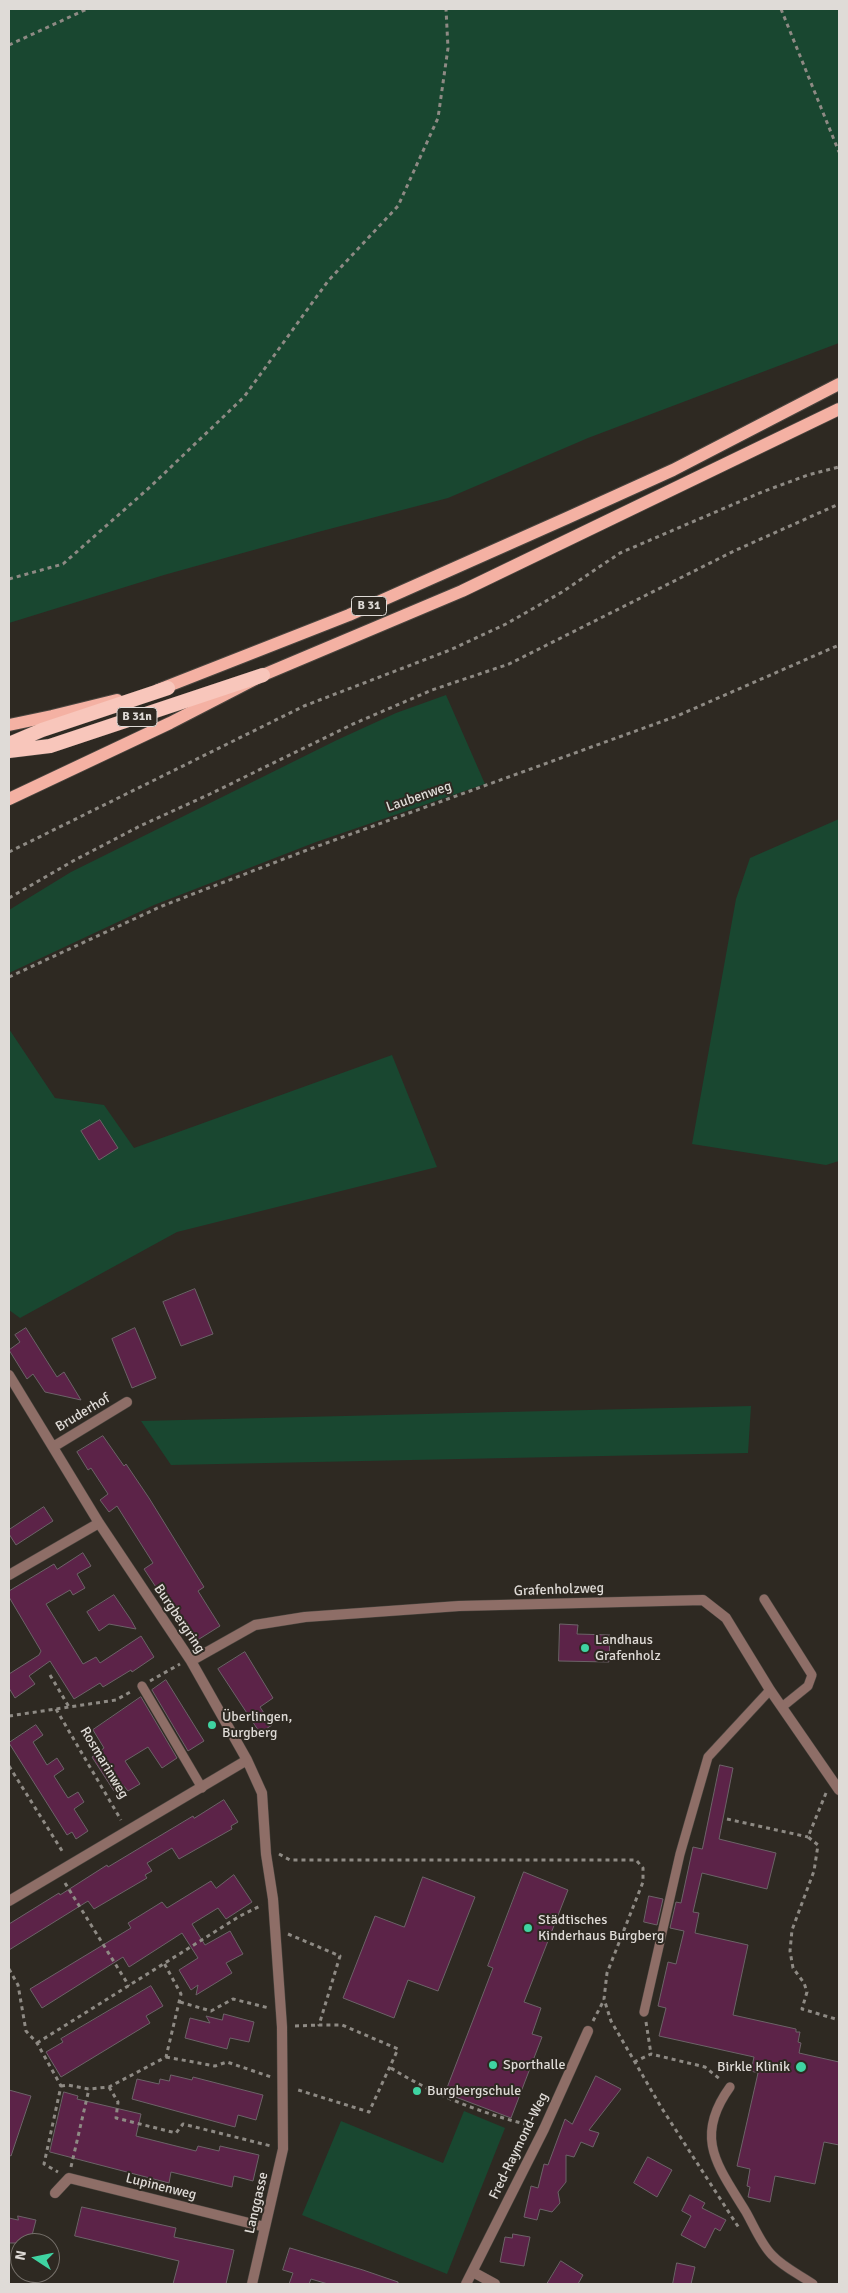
<!DOCTYPE html>
<meta charset="utf-8">
<style>
body{margin:0}
#map{position:relative;width:848px;height:2293px;overflow:hidden;background:#2e2922;font-family:Signika,sans-serif}
canvas{display:block}
.frame{position:absolute;inset:0;border:10px solid #dfdbd7;pointer-events:none}
.north{position:absolute;left:10px;top:2233px;width:50px;height:50px;box-sizing:border-box;background:#2e2922;border:1px solid #75706a;border-radius:50%;rotate:281deg;font-size:14px;font-weight:700;line-height:20px;text-align:center;color:#dfdbd7}
.north::after{content:'';display:block;margin:auto;width:18px;height:22px;background:#3fd4a2;clip-path:polygon(50% 0,100% 100%,50% 72%,0 100%)}
</style>
<div id="map">
<canvas width="848" height="2293"></canvas>
<div class="frame"></div>
<div class="north">N</div>
</div>
<script>
const ctx = document.querySelector('canvas').getContext('2d');
ctx.lineJoin = 'round';
function fillPath(path, color) { ctx.fillStyle = color; ctx.fill(path, 'evenodd'); }
function stroke(path, color, width, dash) { ctx.strokeStyle = color; ctx.lineWidth = width; ctx.lineCap = dash ? 'butt' : 'round'; ctx.setLineDash(dash || []); ctx.stroke(path); }
function drawText(font, color, halo, rows, align = 'center') {
  ctx.font = font + ' Signika,sans-serif'; ctx.lineWidth = 4; ctx.setLineDash([]); ctx.textBaseline = 'middle'; ctx.strokeStyle = halo; ctx.fillStyle = color; for (const [text, x, y, turn = 0] of rows) {
    ctx.save(); ctx.translate(x, y); ctx.rotate((+turn || 0) * Math.PI / 180); ctx.textAlign = isNaN(turn) ? turn : align; if (halo) ctx.strokeText(text, 0, 0); ctx.fillText(text, 0, 0); ctx.restore();
  }
}
const green = new Path2D(`
 M9,9H839V343L588,438L448,498L318,532L164,575L9,623Z
 M446,695L485,784L316,842L154,905L9,973V910L71,872L337,740L396,713Z
 M839,819V1161L826,1165L692,1144L736,899L750,858Z
 M9,1029L55,1098L104,1105L134,1148L392,1055L437,1167L177,1232L20,1318L9,1310Z
 M751,1406L748,1453L171,1465L141,1421Z
 M464,2111L505,2128L447,2274L302,2215L341,2121L443,2163Z`);
const building = new Path2D(`
 M100,1120L118,1148L99,1160L81,1131Z
 M195,1289L213,1334L181,1346L163,1302Z
 M26,1328L57,1377L64,1372L81,1400L45,1392L33,1374L27,1379L9,1350L20,1342L15,1335Z
 M135,1328L156,1378L132,1388L112,1339Z
 M103,1436L124,1466L126,1464L149,1498L204,1587L198,1591L220,1626L196,1641L177,1610L173,1613L144,1569L153,1563L117,1506L109,1512L100,1500L108,1494L91,1468L88,1470L77,1452Z
 M44,1507L53,1521L16,1545L9,1534V1530Z
 M83,1553L91,1566L77,1574L85,1588L73,1595L70,1590L46,1604L83,1664L96,1657L100,1663L141,1636L154,1657L132,1672L131,1670L103,1687L100,1683L74,1699L50,1661L29,1676L35,1684L15,1698L9,1688V1674L39,1655L41,1651L9,1597V1591L54,1564L57,1569Z
 M114,1595L131,1620L136,1629L109,1624L99,1631L87,1612Z
 M560,1624L578,1625L577,1634L610,1635L609,1662L559,1661Z
 M245,1652L273,1698L260,1707L272,1725L260,1733L218,1669Z
 M166,1680L204,1741L188,1751L152,1690Z
 M141,1697L177,1758L162,1768L148,1747L125,1761L140,1784L128,1791L123,1785L114,1791L92,1757L104,1748L93,1730Z
 M36,1725L43,1735L33,1742L47,1765L57,1758L64,1769L54,1776L68,1798L78,1792L84,1802L74,1809L88,1831L76,1839L72,1832L67,1835L9,1743Z
 M720,1765L733,1768L719,1839L776,1853L767,1889L702,1873L693,1912L699,1913L695,1933L748,1945L733,2015L796,2029V2032H800L798,2042L801,2043L799,2053L839,2062V2145L824,2142L815,2184L775,2176L770,2202L748,2197L750,2187L747,2186L750,2169L737,2166L758,2073L751,2071L754,2057L659,2036L666,2008L658,2006L668,1962L676,1964L684,1931L670,1928L676,1902L681,1903L693,1847L702,1849Z
 M224,1800L238,1822L231,1826L232,1829L179,1859L172,1848L147,1863L152,1871L145,1875L147,1878L94,1909L88,1901L9,1950V1924L59,1893L60,1895L107,1865L108,1867L193,1816L194,1818Z
 M524,1872L568,1890L524,2002L541,2008L532,2034L542,2037L511,2118L445,2093L493,1968L488,1966Z
 M234,1875L252,1902L226,1919L218,1908L192,1924L205,1945L230,1931L243,1954L226,1963L232,1973L196,1995L198,1985L191,1990L179,1970L198,1958L182,1933L129,1967L123,1957L42,2008L30,1989L131,1928L128,1923L162,1902L167,1908L211,1881L216,1888Z
 M423,1877L475,1897L438,1991L408,1980L394,2018L343,1998L375,1916L404,1927Z
 M649,1896L663,1899L657,1925L644,1922Z
 M151,1986L163,2006L146,2016L150,2023L61,2077L46,2052L63,2042L61,2039Z
 M224,2014L254,2022L249,2042L230,2038L227,2049L185,2038L190,2018L210,2023L206,2016L222,2020Z
 M171,2075L192,2080L193,2077L263,2095L256,2120L238,2115L235,2127L132,2099L137,2079L159,2084L160,2079L169,2081Z
 M596,2076L621,2089L589,2130L599,2133L593,2147L581,2142L574,2157L566,2155V2182L558,2192L560,2203L552,2212L540,2209L537,2220L524,2217L531,2186L538,2188L544,2164L548,2165L565,2119L572,2124Z
 M9,2090L31,2096L11,2156L9,2155Z
 M64,2092L78,2096L77,2099L141,2114L136,2136L196,2151L198,2146L219,2151L220,2146L259,2155L253,2181L234,2176L232,2187L171,2172L169,2183L50,2152Z
 M648,2157L672,2170L657,2197L634,2183Z
 M690,2195L705,2203L702,2208L726,2220L720,2231L715,2228L705,2248L681,2235L691,2216L682,2211Z
 M82,2207L176,2228L174,2237L234,2250L226,2284H173L179,2261L75,2236Z
 M18,2216L36,2220L30,2243H9V2218L18,2220Z
 M513,2234L530,2237L524,2266L500,2262L505,2237L512,2238Z
 M290,2248L363,2270L398,2282V2284H328L311,2279L309,2284H289L293,2273L283,2270Z
 M561,2261L583,2275L578,2284H547Z
 M677,2263L695,2267L691,2284H673Z`);
const path = new Path2D(`
 M781,9L839,152
 M9,45L87,9
 M9,579L63,564L150,487L244,397L328,281L398,206L438,118L448,48L446,9
 M9,852L304,706L450,650L506,624L562,592L620,553L762,492L808,475L839,467
 M9,898L73,861L140,826L210,794L353,724L432,690L509,664L734,551L839,504
 M9,977L162,906L307,850L677,716L839,645
 M50,1675L69,1707
 M150,1681L180,1664
 M56,1709L121,1820
 M9,1716L116,1700L132,1691
 M9,1766L64,1854
 M826,1793L808,1837L818,1845L814,1871L792,1930L790,1951L793,1968L804,1983L807,1992L802,2009L839,2020
 M727,1819L808,1837
 M279,1854L290,1860H636L643,1868V1882L607,1973L604,1999L611,2021L661,2107L739,2228
 M65,1883L129,1986
 M288,1934L340,1956L319,2025H342L398,2049L369,2112L295,2089
 M9,1969L18,1985L26,2031L37,2043L61,2086L44,2164L58,2172
 M180,2002L211,2011L233,1999L269,2008
 M593,2021L604,2000
 M646,2022L651,2054
 M295,2026L319,2025
 M37,2043L240,1916L262,1905
 M166,2057L215,2066L227,2062L271,2077
 M634,2062L651,2054L705,2067L721,2080
 M391,2068C434,2095 483,2114 533,2126
 M61,2086L68,2085L89,2089L109,2087L166,2057L181,1994L164,1963
 M109,2087L118,2102L116,2118L176,2133L183,2124L271,2146
 M71,2167L89,2089`);
const service = new Path2D(`
 M764,1599L812,1675L808,1686L782,1707
 M142,1686L202,1788
 M644,2012L680,1854L708,1757L770,1690
 M730,2087C693,2138 718,2166 746,2212C754,2226 761,2244 772,2255C783,2267 800,2275 813,2284`);
const minor = new Path2D(`
 M9,1375L99,1523L191,1661L247,1760L262,1793L266,1854L273,1899L282,2027L283,2149L252,2284
 M53,1447L127,1402
 M9,1575L99,1523
 M191,1661L255,1625L305,1617L459,1606L703,1600L726,1618L770,1690L839,1790
 M9,1901L247,1760
 M55,2193L69,2178L265,2227
 M473,2272L495,2284
 M466,2284L544,2129L588,2031`);
const primary = new Path2D(`
 M158,690L349,615L567,518L673,470L839,384
 M9,725L52,716L117,700
 M9,799L170,723L263,675L462,591L839,409`);
const trunk = new Path2D(`
 M9,744L42,730L168,688
 M9,751L50,746L263,675`);
const markers = [
 [585,1648,5,"#3fd4a2"],
 [212,1725,5,"#3fd4a2"],
 [528,1928,5,"#3fd4a2"],
 [493,2065,5,"#3fd4a2"],
 [801,2067,6,"#3fd4a2"],
 [417,2091,5,"#3fd4a2"]
];
const shields = [
 [369,606,35],
 [137,717,40]
];
const shieldNames = [
 ["B 31",369,606],
 ["B 31n",137,717]
];
const streetNames = [
 ["Laubenweg",419,797,-19],
 ["Bruderhof",83,1413,-31],
 ["Grafenholzweg",559,1590,-2],
 ["Burgbergring",179,1619,56],
 ["Rosmarinweg",104,1763,59],
 ["Fred-Raymond-Weg",519,2146,-64],
 ["Lupinenweg",161,2187,14],
 ["Langgasse",257,2203,-77]
];
const poiNames = [
 ["Landhaus",595,1640],
 ["Grafenholz",595,1656],
 ["Überlingen,",222,1717],
 ["Burgberg",222,1733],
 ["Städtisches",538,1920],
 ["Kinderhaus Burgberg",538,1936],
 ["Sporthalle",503,2065],
 ["Birkle Klinik",790,2067,"right"],
 ["Burgbergschule",427,2091]
];
fillPath(green, '#194730');
fillPath(building, '#5c2348');
stroke(building, '#6c6368', 1);
stroke(service, '#4a453f', 10);
stroke(minor, '#4a453f', 11);
stroke(primary, '#4a453f', 14);
stroke(trunk, '#4a453f', 15);
stroke(path, '#8e8a84', 3, [4, 4]);
stroke(service, '#8e6e67', 9);
stroke(minor, '#8e6e67', 10);
stroke(primary, '#f4b1a3', 12);
stroke(trunk, '#f8c6bb', 14);
for (const [x, y, r, color] of markers) { const dot = new Path2D(); dot.arc(x, y, r, 0, 2 * Math.PI); ctx.fillStyle = color; ctx.fill(dot); stroke(dot, '#2e2922', 2); }
for (const [x, y, w] of shields) { const box = new Path2D(); box.roundRect(x - w / 2, y - 9.5, w, 19, 4); ctx.fillStyle = '#2e2922'; ctx.fill(box); stroke(box, '#dfdbd7', 1); }
drawText('bold 12px', '#dfdbd7', null, shieldNames);
drawText('14px', '#dfdbd7', '#2e2922', streetNames);
drawText('14px', '#dfdbd7', '#2e2922', poiNames, 'left');
</script>
